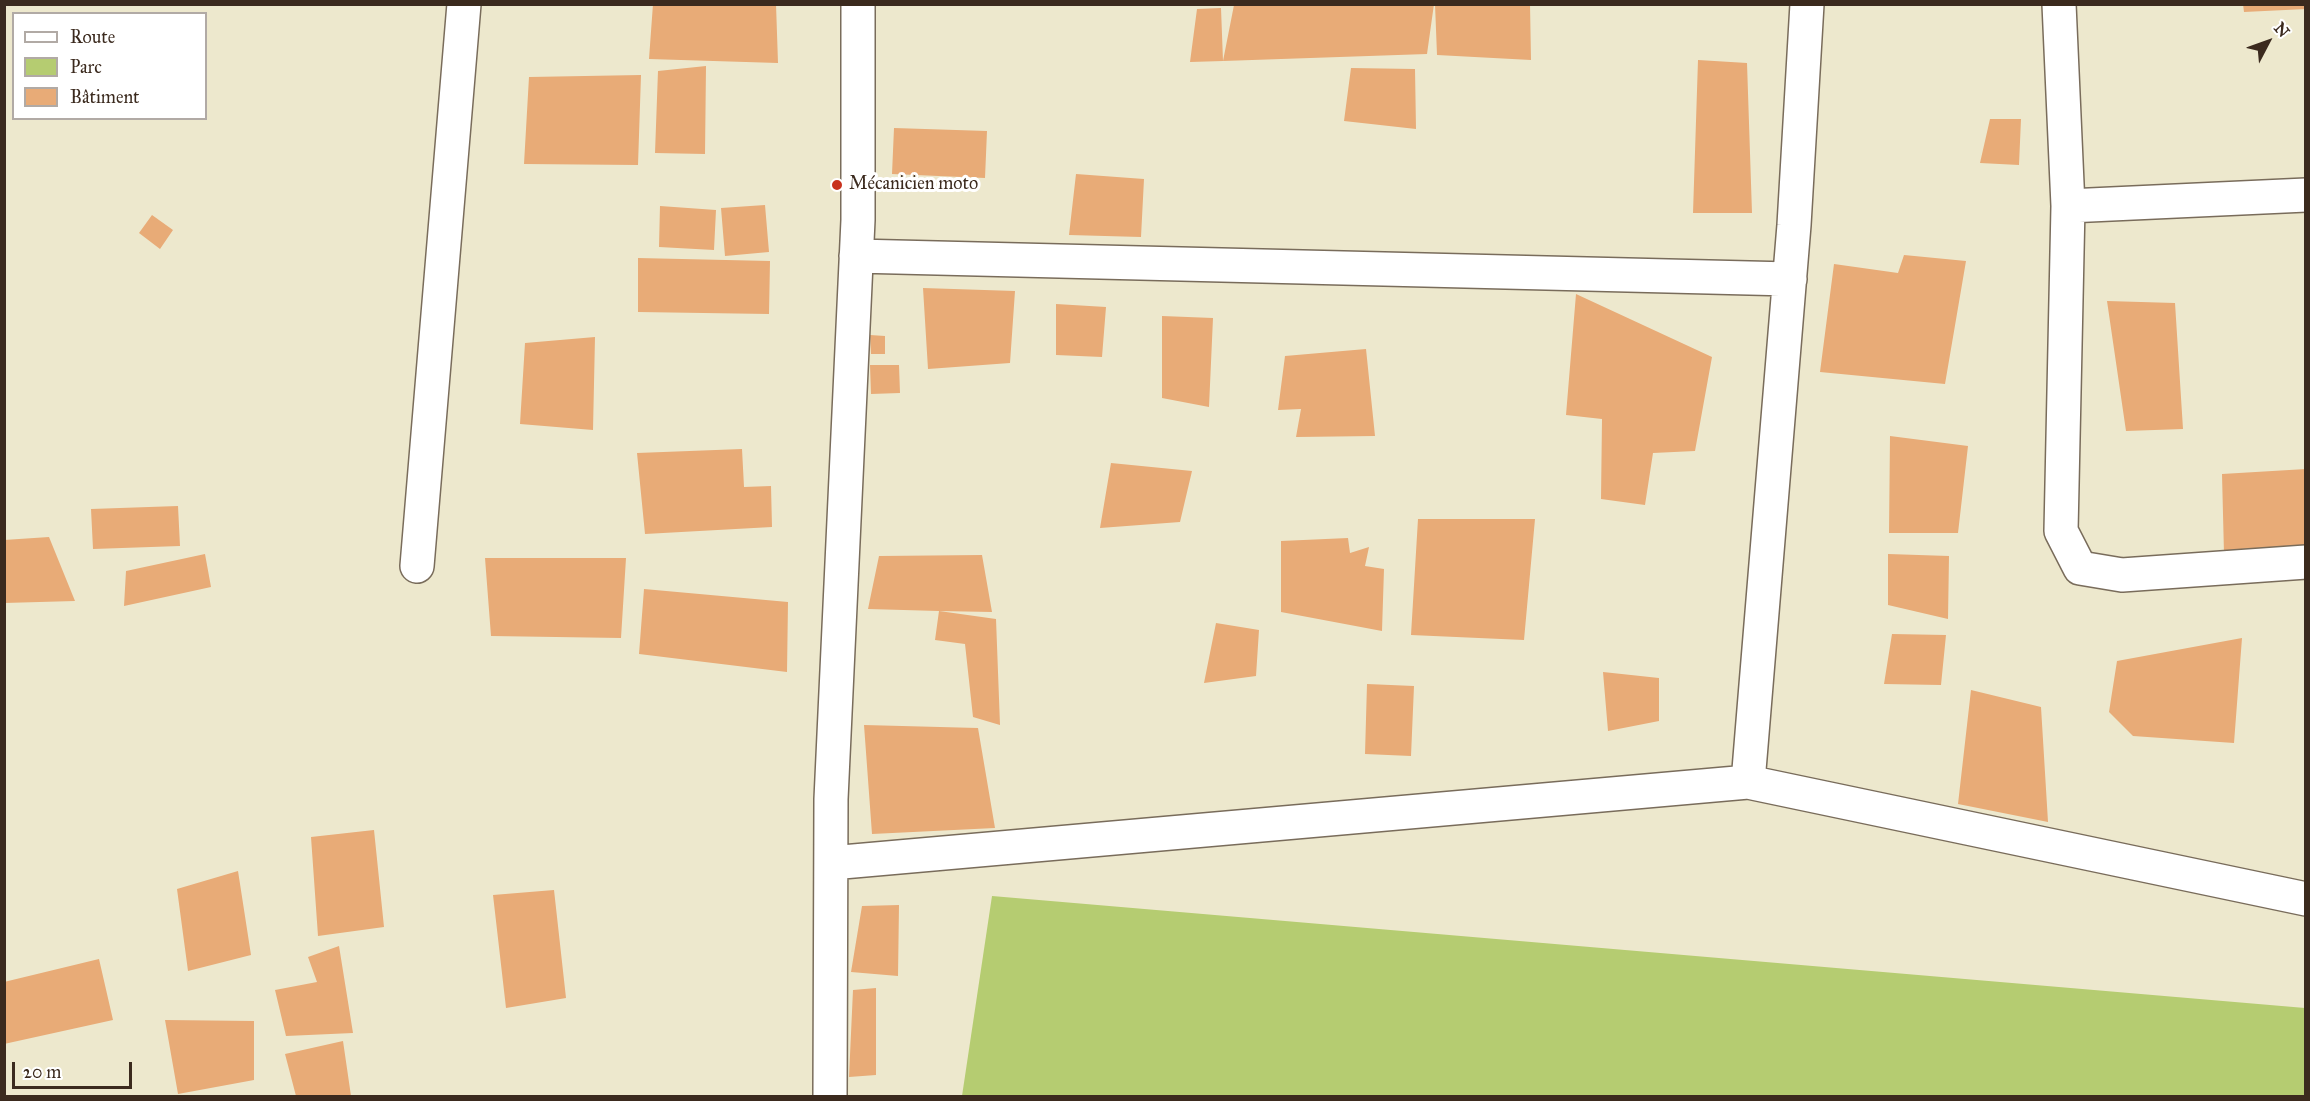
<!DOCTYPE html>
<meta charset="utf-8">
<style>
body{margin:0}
#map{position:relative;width:2310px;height:1101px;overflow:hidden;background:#ede8cd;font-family:"IM FELL Great Primer",serif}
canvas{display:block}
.frame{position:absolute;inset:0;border:6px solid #3b2a1e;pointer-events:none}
.legend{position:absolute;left:12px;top:12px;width:195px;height:108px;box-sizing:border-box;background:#fff;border:2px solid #b1aaa5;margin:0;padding:8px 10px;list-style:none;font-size:18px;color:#3b2a1e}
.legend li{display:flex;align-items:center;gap:12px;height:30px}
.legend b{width:30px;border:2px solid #b1aaa5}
.north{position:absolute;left:2238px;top:12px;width:60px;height:60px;-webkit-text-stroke:4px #fff;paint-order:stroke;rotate:49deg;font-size:16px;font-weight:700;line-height:24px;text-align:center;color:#3b2a1e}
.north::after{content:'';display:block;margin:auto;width:21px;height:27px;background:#3b2a1e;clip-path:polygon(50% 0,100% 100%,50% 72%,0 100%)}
.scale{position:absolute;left:12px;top:1062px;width:120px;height:27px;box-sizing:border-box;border:3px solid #3b2a1e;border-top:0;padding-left:8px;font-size:18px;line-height:21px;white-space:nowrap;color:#3b2a1e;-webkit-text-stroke:4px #fff;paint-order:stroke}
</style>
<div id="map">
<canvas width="2310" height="1101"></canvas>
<div class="frame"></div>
<ul class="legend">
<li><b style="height:8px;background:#fff"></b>Route</li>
<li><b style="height:16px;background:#b5cc71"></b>Parc</li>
<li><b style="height:16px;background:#e8ab77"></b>Bâtiment</li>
</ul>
<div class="north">N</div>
<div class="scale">20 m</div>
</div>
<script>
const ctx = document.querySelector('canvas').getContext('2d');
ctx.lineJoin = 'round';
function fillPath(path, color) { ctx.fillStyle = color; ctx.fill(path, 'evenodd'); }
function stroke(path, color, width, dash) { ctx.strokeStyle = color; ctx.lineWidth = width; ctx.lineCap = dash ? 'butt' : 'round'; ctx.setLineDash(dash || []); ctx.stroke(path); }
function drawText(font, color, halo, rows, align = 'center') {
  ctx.font = font + ' "IM FELL Great Primer",serif'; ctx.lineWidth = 6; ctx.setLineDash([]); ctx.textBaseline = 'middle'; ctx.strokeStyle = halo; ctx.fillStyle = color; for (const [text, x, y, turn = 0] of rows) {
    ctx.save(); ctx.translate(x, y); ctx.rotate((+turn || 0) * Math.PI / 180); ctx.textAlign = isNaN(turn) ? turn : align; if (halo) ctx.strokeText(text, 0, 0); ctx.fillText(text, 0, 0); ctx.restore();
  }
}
const green = new Path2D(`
 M992,896L2305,1008V1096H962Z`);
const building = new Path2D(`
 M653,4H776L778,63L649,59Z
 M1434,4L1427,54L1223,61L1234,5Z
 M1435,4H1530L1531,60L1437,55Z
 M2243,4H2306V9L2244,12Z
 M1221,8L1223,61L1190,62L1197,9Z
 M1698,60L1747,63L1752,213H1693Z
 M706,66L705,154L655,153L658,71Z
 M1351,68L1415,69L1416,129L1344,121Z
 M641,75L638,165L524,164L529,77Z
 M1990,119H2021L2019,165L1980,163Z
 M894,128L987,131L985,178L892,174Z
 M1076,174L1144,179L1141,237L1069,235Z
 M765,205L769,252L725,256L721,208Z
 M660,206L716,210L714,250L659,247Z
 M152,215L173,230L160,249L139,233Z
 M1904,255L1966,261L1945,384L1820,372L1834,264L1898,273Z
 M638,258L770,261L769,314L638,312Z
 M923,288L1015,291L1010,363L928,369Z
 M1576,294L1712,357L1695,451L1653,453L1645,505L1601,499L1602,419L1566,415Z
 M2107,301L2175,303L2183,429L2126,431Z
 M1056,304L1106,307L1102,357L1056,355Z
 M1162,316L1213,318L1209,407L1162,398Z
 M870,335L885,336V354H871Z
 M595,337L593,430L520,424L525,343Z
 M1366,349L1375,436L1296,437L1301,409L1278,410L1285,356Z
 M870,365H899L900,393L871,394Z
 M1890,436L1968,446L1958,533H1889Z
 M742,449L744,487L771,486L772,527L645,534L637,453Z
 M1111,463L1192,471L1180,522L1100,528Z
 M2306,469V548L2224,554L2222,474Z
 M178,506L180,546L93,549L91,509Z
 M1418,519H1535L1524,640L1411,635Z
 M49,537L75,601L4,603V540Z
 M1348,538L1350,553L1369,547L1365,566L1384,569L1382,631L1281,612V541Z
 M205,554L211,587L124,606L126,571Z
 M1888,554L1949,556L1948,619L1888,605Z
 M982,555L992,612L939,611L996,619L1000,725L973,717L965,644L935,640L939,611L868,609L879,556Z
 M485,558H626L621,638L491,636Z
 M644,589L788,602L787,672L639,654Z
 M1216,623L1259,630L1256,676L1204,683Z
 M1892,634L1946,635L1941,685L1884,684Z
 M2242,638L2234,743L2133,736L2109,712L2117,661Z
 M1603,672L1659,678V721L1608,731Z
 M1367,684L1414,686L1411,756L1365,754Z
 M1971,690L2041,707L2048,822L1958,804Z
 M864,725L978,728L995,828L872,834Z
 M374,830L384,927L318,936L311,837Z
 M238,871L251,955L188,971L177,889Z
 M554,890L566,998L506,1008L493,895Z
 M899,905L898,976L851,972L862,906Z
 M339,946L353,1033L286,1036L275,990L317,982L308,957Z
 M99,959L113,1020L4,1044V982Z
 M876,988V1075L849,1077L853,990Z
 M165,1020L254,1021V1080L178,1094Z
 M343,1041L351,1096H296L285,1054Z`);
const minor = new Path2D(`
 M2059,4L2068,206L2061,531L2080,568L2122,575L2306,562
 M2068,206L2306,195
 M856,256L1790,279
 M417,566L464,4
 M1748,782L1794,225L1807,4
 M831,863L1748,782L2306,899
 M830,1096L831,799L858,220V4`);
const markers = [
 [837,185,6,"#c8321e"]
];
const poiNames = [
 ["Mécanicien moto",849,185]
];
fillPath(green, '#b5cc71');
fillPath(building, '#e8ab77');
stroke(minor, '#796c5b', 36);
stroke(minor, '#fff', 33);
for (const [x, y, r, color] of markers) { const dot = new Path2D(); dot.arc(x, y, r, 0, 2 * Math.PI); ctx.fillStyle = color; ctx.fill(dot); stroke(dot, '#fff', 2); }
drawText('18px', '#3b2a1e', '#fff', poiNames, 'left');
</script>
